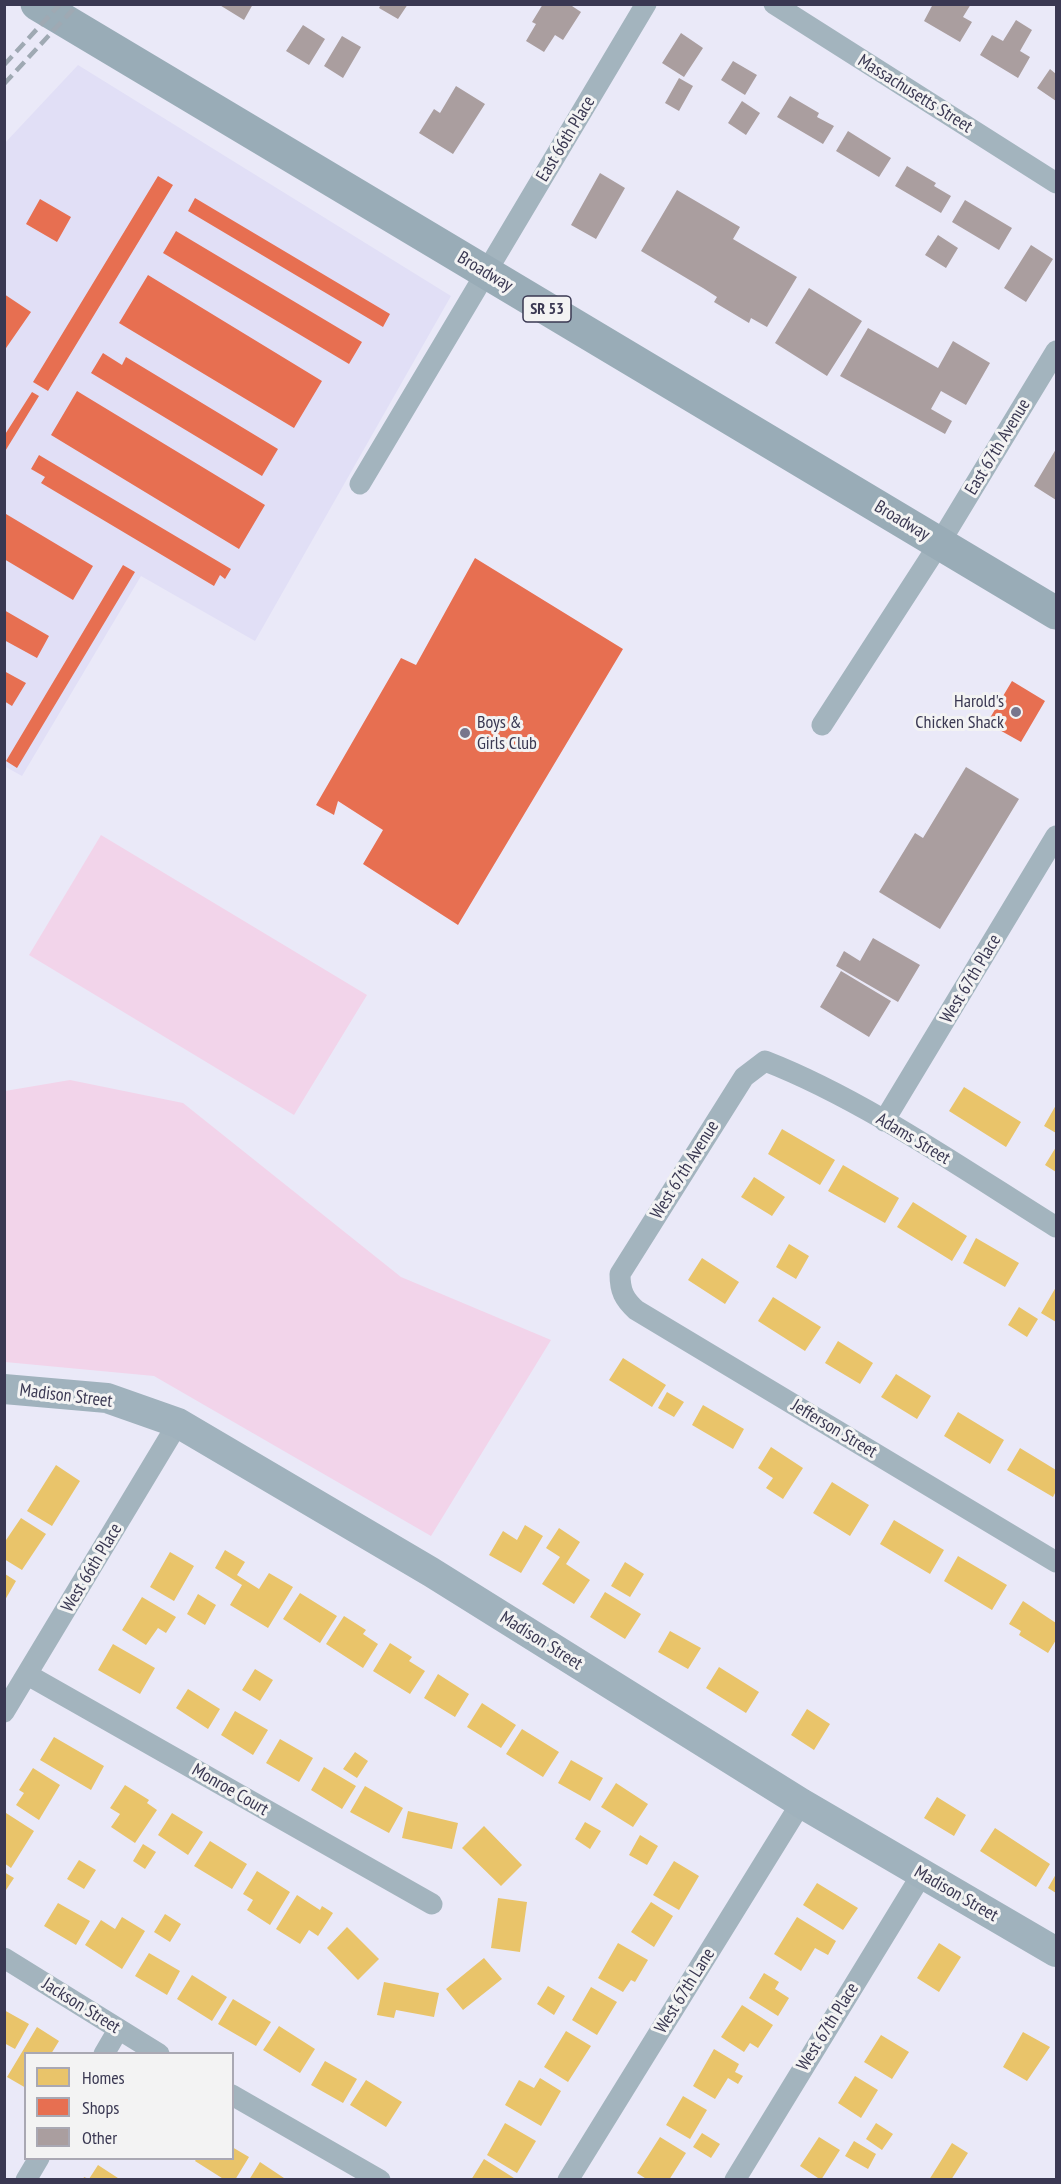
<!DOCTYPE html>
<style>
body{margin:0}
#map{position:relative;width:1061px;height:2184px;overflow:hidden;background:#eae9f8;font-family:"PT Sans Narrow",sans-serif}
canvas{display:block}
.frame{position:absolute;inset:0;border:6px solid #3a3852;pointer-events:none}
.legend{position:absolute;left:24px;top:2052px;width:210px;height:108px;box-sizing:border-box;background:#f3f3f3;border:2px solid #a9a8b3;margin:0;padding:8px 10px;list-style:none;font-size:18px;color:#3a3852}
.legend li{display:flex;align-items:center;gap:12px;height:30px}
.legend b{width:30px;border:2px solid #a9a8b3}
</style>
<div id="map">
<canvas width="1061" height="2184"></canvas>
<div class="frame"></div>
<ul class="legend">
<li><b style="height:16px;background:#e9c46a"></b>Homes</li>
<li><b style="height:16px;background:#e76f51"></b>Shops</li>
<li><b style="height:16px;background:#aa9e9f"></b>Other</li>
</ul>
</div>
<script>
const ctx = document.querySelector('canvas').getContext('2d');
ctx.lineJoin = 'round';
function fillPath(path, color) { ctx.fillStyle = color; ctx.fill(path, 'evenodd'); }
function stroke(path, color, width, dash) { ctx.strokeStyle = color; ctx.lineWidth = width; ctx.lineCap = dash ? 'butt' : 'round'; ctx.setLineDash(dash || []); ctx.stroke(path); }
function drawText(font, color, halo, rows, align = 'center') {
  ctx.font = font + ' "PT Sans Narrow",sans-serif'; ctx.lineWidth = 6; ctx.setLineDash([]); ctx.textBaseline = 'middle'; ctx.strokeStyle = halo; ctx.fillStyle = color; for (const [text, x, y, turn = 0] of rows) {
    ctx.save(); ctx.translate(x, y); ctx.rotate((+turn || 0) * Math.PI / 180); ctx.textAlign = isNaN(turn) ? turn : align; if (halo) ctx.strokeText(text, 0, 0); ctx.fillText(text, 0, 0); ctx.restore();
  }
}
const built = new Path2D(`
 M78,65L451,296L255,641L141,576L22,776L4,766V144Z`);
const green = new Path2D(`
 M101,835L367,995L294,1115L29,955Z
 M70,1080L183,1103L401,1277L551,1340L431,1536L154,1376L5,1362V1091Z`);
const homes = new Path2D(`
 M964,1087L1021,1122L1006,1147L949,1111Z
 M1056,1105V1133L1044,1126Z
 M782,1129L835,1160L820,1185L768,1154Z
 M1056,1147V1172L1045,1165Z
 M843,1165L899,1198L885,1223L828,1191Z
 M754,1177L785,1197L772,1216L741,1197Z
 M913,1202L967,1236L952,1261L897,1227Z
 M976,1238L1019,1263L1005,1287L963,1263Z
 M789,1244L809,1256L796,1279L776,1267Z
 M702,1258L739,1282L725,1304L688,1280Z
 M1056,1287V1322L1041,1313Z
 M773,1297L821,1327L805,1351L758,1321Z
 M1019,1307L1038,1319L1027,1337L1008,1325Z
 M838,1341L873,1363L860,1384L825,1363Z
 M623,1358L666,1385L652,1407L609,1380Z
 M896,1374L931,1396L917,1419L881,1397Z
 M667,1392L684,1402L674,1417L658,1408Z
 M703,1405L744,1429L733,1449L692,1425Z
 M958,1412L1004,1440L990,1464L944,1436Z
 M771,1447L803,1468L783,1499L766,1488L773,1478L758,1468Z
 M1020,1448L1056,1470V1491L1053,1497L1007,1470Z
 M56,1465L80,1481L52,1526L27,1511Z
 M832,1482L869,1505L850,1536L813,1513Z
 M21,1518L46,1534L22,1570L4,1559V1543Z
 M894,1520L944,1550L930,1574L880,1544Z
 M525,1525L543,1536L521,1573L489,1555L503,1531L517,1540Z
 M559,1528L580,1542L566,1564L590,1580L574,1604L542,1584L560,1557L546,1548Z
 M225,1550L245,1562L237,1575L259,1589L269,1573L293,1587L268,1628L230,1605L242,1585L215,1568Z
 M170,1552L194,1566L174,1601L150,1587Z
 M958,1556L1007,1585L992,1610L944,1581Z
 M625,1562L644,1574L630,1597L611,1586Z
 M5,1574L16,1581L5,1600Z
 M605,1592L641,1614L625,1639L590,1617Z
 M300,1593L337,1616L320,1643L283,1619Z
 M198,1594L216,1605L205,1625L187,1614Z
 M142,1597L176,1617L166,1633L158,1628L146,1645L122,1630Z
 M1023,1601L1056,1623V1640L1048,1653L1019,1635L1021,1631L1009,1624Z
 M344,1616L366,1630L363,1634L378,1644L363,1668L326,1644Z
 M670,1631L701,1648L688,1669L658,1652Z
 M390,1643L412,1657L409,1661L425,1671L410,1694L373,1671Z
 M113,1644L155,1668L140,1694L98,1670Z
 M719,1667L759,1692L746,1713L706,1688Z
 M255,1669L273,1680L260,1701L242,1690Z
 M438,1674L469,1694L455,1717L424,1698Z
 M188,1689L220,1709L208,1729L176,1708Z
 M482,1703L516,1725L501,1748L467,1727Z
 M807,1709L830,1724L814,1750L791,1735Z
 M235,1711L268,1730L253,1755L221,1735Z
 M522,1729L559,1752L543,1777L506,1754Z
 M54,1737L104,1766L91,1790L40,1760Z
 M280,1739L313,1758L299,1782L266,1763Z
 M355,1752L368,1761L357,1778L343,1769Z
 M571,1760L603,1778L590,1801L558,1783Z
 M324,1767L356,1786L342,1809L311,1790Z
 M33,1768L60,1785L39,1820L16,1805L24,1793L19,1790Z
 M616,1783L648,1804L633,1827L601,1807Z
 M125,1785L149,1800L147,1803L157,1810L135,1843L111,1827L120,1814L110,1808Z
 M365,1786L403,1808L389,1833L350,1812Z
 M937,1797L966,1815L954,1836L924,1818Z
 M408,1811L458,1823L452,1849L402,1838Z
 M6,1813L34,1831L11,1868L4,1863Z
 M172,1813L203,1832L188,1855L158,1835Z
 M585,1822L601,1831L590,1849L575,1839Z
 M484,1826L522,1865L501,1886L462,1848Z
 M995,1828L1050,1864L1036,1887L980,1851Z
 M640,1835L658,1846L647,1865L629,1855Z
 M210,1841L247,1864L232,1889L194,1866Z
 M143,1844L156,1852L145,1869L133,1861Z
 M79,1860L96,1870L84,1889L67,1879Z
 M674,1861L699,1876L679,1910L653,1895Z
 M257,1871L290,1892L270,1925L247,1910L253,1900L243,1894Z
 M4,1872L14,1878L4,1893Z
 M1056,1874V1893L1048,1888Z
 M817,1883L858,1908L843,1930L803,1905Z
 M297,1895L320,1910L322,1906L333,1913L318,1936L309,1930L300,1944L276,1929Z
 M498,1898L527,1902L520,1952L491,1948Z
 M651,1902L673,1916L654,1947L631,1932Z
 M58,1903L90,1921L76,1945L44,1926Z
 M165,1914L181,1924L170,1942L154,1932Z
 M122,1917L145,1931L122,1969L85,1945L101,1920L115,1929Z
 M797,1917L836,1941L828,1955L815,1948L801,1971L774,1954Z
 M347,1927L379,1959L358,1980L327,1948Z
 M618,1943L648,1960L635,1982L631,1980L623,1992L598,1978Z
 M939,1943L961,1957L939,1992L917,1978Z
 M149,1953L180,1971L167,1995L135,1976Z
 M484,1958L502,1979L463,2010L446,1989Z
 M764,1973L779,1982L775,1989L789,1998L778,2016L749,1998Z
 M192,1975L227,1997L212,2021L177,1999Z
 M384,1982L439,1993L434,2017L396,2010L394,2018L377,2015Z
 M548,1986L565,1996L554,2015L537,2004Z
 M591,1987L617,2002L597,2035L572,2020Z
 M233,1999L271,2022L256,2046L218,2024Z
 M742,2005L773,2025L758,2048L750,2043L744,2052L721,2037Z
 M4,2010L29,2024L15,2049L4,2043Z
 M279,2026L315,2049L300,2073L263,2050Z
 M37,2027L59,2041L51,2054H26V2088L7,2077Z
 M566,2031L591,2046L568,2082L544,2067Z
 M1023,2032L1050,2047L1027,2081L1003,2067Z
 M881,2035L909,2052L892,2079L864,2062Z
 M714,2049L739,2064L735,2072L743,2076L738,2084L728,2078L715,2099L693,2086Z
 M325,2061L357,2079L343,2103L311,2085Z
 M855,2076L878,2090L861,2118L838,2103Z
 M540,2078L561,2091L541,2126L505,2105L519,2080L534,2088Z
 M366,2080L402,2102L386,2127L350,2105Z
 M683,2096L707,2110L690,2139L666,2125Z
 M505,2123L536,2141L517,2173L487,2155Z
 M876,2123L893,2134L882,2150L866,2139Z
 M702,2133L720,2144L711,2158L693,2147Z
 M660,2137L686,2153L669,2180H648L637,2173Z
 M819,2137L840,2150L821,2180L800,2166Z
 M854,2141L876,2154L868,2169L845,2156Z
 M952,2143L968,2153L951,2180H929Z
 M232,2147L249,2157L235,2180H225L195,2161L197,2158H232Z
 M484,2159L514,2178L513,2180H471Z
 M260,2162L287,2180H249Z
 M98,2165L121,2180H83L84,2177L89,2179Z`);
const shops = new Path2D(`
 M158,176L173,185L48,391L33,382Z
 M195,198L390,314L383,327L188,211Z
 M40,199L71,217L57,242L26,224Z
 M176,231L362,342L349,364L163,253Z
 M148,275L322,381L294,428L119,323Z
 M4,294L31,312L4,351Z
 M103,353L122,365L126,357L278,449L262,476L91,373Z
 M77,391L265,505L239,549L51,435Z
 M32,392L39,396L4,453V436Z
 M39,455L231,569L225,579L220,575L214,586L41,483L45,477L31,469Z
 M6,514L93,566L73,600L4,559Z
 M475,558L623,649L458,925L363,864L383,830L338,801L334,815L316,805L401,658L416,665Z
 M123,565L135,572L17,768L6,761Z
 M4,610L49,636L37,658L4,640Z
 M4,671L26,683L12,706L4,701Z
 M1012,681L1045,701L1021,742L987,723Z`);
const building = new Path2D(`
 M218,4H253L244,20Z
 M381,4H408L398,19L379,8Z
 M543,4H569L581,12L563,40L555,35L544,52L526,41L536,24L532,22Z
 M933,4H971L963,17L972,22L960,42L924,21Z
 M1016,20L1032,30L1020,51L1030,57L1018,78L980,55L992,35L1003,41Z
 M303,25L325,39L309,65L286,51Z
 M681,33L703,48L684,77L662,63Z
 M342,36L361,47L343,78L324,66Z
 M733,61L757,75L745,95L721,80Z
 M1050,69L1056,74V101L1037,88Z
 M679,78L693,86L679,111L665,103Z
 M456,86L485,104L453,154L419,133L434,109L440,113Z
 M790,96L819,113L817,117L834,126L823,144L777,117Z
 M742,101L760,113L746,135L728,123Z
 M848,131L891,158L879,177L836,151Z
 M907,166L936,183L934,186L951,196L941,213L895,186Z
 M600,173L625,188L596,239L571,225Z
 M677,190L740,227L733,239L797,277L767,327L751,318L749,323L714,302L717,297L703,288L641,251Z
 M965,200L1012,228L999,250L952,222Z
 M938,235L958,248L946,268L925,255Z
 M1031,245L1053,259L1026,302L1004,288Z
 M809,288L862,321L827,376L775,343Z
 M868,328L938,368L953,341L990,363L966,405L941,391L931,409L952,421L945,434L840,376Z
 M1056,449V500L1034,486Z
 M966,767L1019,799L940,929L879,892L915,833L923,838Z
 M873,938L920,965L898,1002L836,966L844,951L860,961Z
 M841,971L891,1001L869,1037L820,1007Z`);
const street = new Path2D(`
 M774,4L1056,183
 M360,484L646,4
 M822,725L939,544L1056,351
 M884,1121L1056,836
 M1056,1227C966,1171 863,1099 765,1061L744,1077L620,1274C620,1291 624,1299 636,1310L1056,1562
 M28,1675L432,1904
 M4,1712L178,1423
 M4,1958L159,2054
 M104,2054L118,2030
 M232,2095L380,2180
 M26,2180L39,2158
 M568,2180L801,1803
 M735,2180L922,1874`);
const secondary = new Path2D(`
 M4,1389L107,1398L178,1423L431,1572L801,1803L1056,1952`);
const primary = new Path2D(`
 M37,4L1056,613`);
const rail = new Path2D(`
 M4,65L60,4
 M4,84L78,4`);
const markers = [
 [1016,712,6,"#78768c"],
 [465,733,6,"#78768c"]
];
const shields = [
 [547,309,48]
];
const shieldNames = [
 ["SR 53",547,309]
];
const streetNames = [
 ["Massachusetts Street",915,94,32],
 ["East 66th Place",566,139,-59],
 ["Broadway",485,272,31],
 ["East 67th Avenue",998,447,-59],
 ["Broadway",902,521,31],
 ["West 67th Place",971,979,-59],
 ["Adams Street",913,1139,31],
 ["West 67th Avenue",685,1170,-58],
 ["Madison Street",66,1396,7],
 ["Jefferson Street",834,1429,31],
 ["West 66th Place",92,1568,-59],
 ["Madison Street",541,1641,32],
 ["Monroe Court",230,1790,30],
 ["Madison Street",956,1894,30],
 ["West 67th Lane",685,1991,-58],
 ["Jackson Street",81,2006,32],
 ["West 67th Place",828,2027,-58]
];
const poiNames = [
 ["Harold's",1004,702],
 ["Chicken Shack",1004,723],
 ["Boys &",477,723,"left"],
 ["Girls Club",477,744,"left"]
];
fillPath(built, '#e1dff6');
fillPath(green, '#f2d4ea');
fillPath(homes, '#e9c46a');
fillPath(shops, '#e76f51');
fillPath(building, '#aa9e9f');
stroke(street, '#a3b4be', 21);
stroke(secondary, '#a0b2bd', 30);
stroke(primary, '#99acb7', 33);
stroke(rail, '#9fa9b3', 4.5, [12, 6]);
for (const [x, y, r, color] of markers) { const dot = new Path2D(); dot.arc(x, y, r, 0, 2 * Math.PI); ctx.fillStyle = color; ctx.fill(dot); stroke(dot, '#f3f3f3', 2); }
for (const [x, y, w] of shields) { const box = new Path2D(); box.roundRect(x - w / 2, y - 13, w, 26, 4.5); ctx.fillStyle = '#f3f3f3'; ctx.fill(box); stroke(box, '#3a3852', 1.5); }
drawText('bold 16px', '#3a3852', null, shieldNames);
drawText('18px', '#3a3852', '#f3f3f3', streetNames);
drawText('18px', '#3a3852', '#f3f3f3', poiNames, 'right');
</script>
